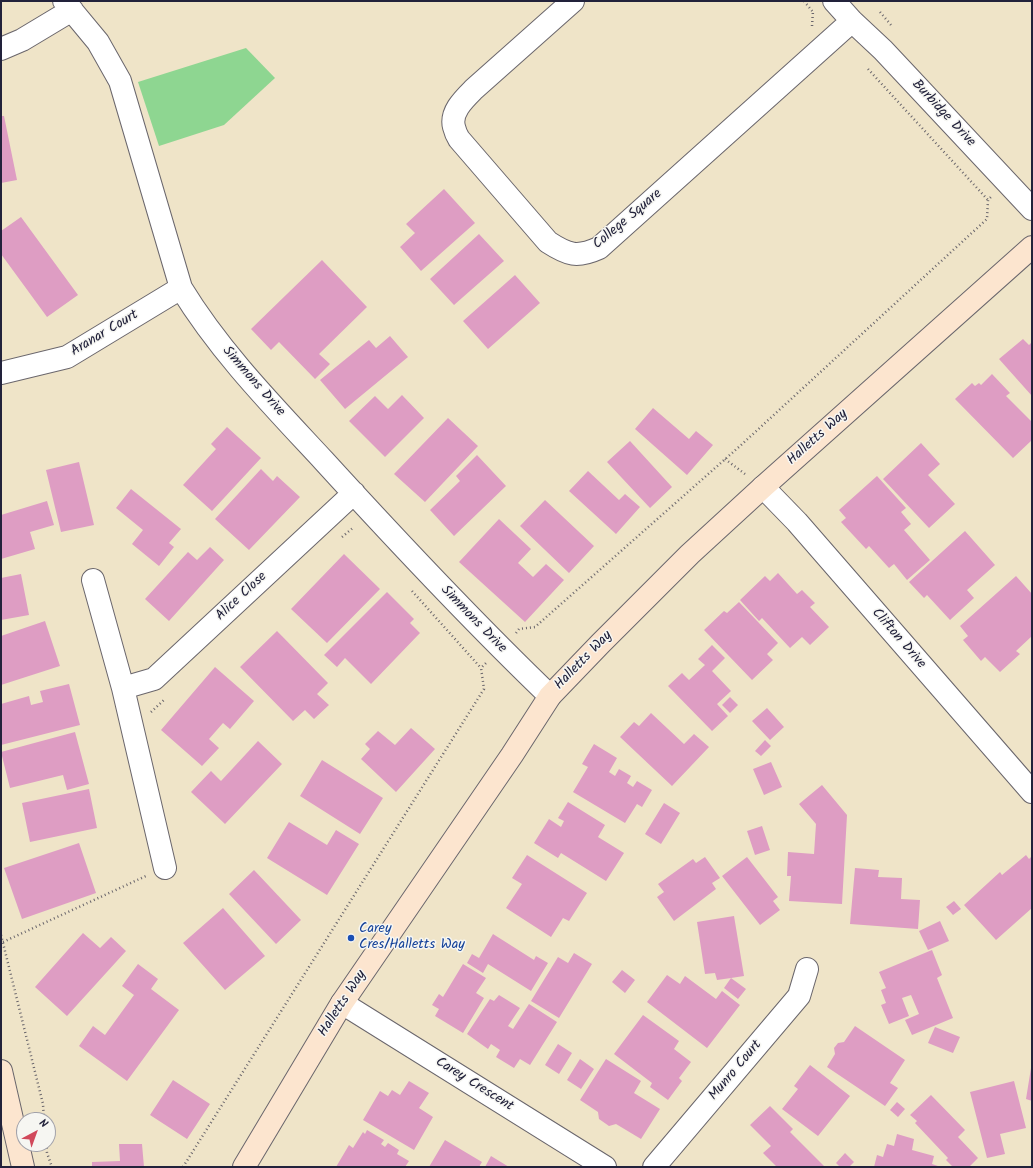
<!DOCTYPE html>
<style>
body{margin:0}
#map{position:relative;width:1033px;height:1168px;overflow:hidden;background:#efe4c8;font-family:Kalam,sans-serif}
canvas{display:block}
.frame{position:absolute;inset:0;border:2px solid #22223b;pointer-events:none}
.north{position:absolute;left:16px;top:1112px;width:40px;height:40px;box-sizing:border-box;background:#f6f6f2;border:1px solid #a1a1a9;border-radius:50%;rotate:41deg;font-size:11px;font-weight:700;line-height:16px;text-align:center;color:#22223b}
.north::after{content:'';display:block;margin:auto;width:14px;height:18px;background:#d1495b;clip-path:polygon(50% 0,100% 100%,50% 72%,0 100%)}
</style>
<div id="map">
<canvas width="1033" height="1168"></canvas>
<div class="frame"></div>
<div class="north">N</div>
</div>
<script>
const ctx = document.querySelector('canvas').getContext('2d');
ctx.lineJoin = 'round';
function fillPath(path, color) { ctx.fillStyle = color; ctx.fill(path, 'evenodd'); }
function stroke(path, color, width, dash) { ctx.strokeStyle = color; ctx.lineWidth = width; ctx.lineCap = dash ? 'butt' : 'round'; ctx.setLineDash(dash || []); ctx.stroke(path); }
function drawText(font, color, halo, rows, align = 'center') {
  ctx.font = font + ' Kalam,sans-serif'; ctx.lineWidth = 3; ctx.setLineDash([]); ctx.textBaseline = 'middle'; ctx.strokeStyle = halo; ctx.fillStyle = color; for (const [text, x, y, turn = 0] of rows) {
    ctx.save(); ctx.translate(x, y); ctx.rotate((+turn || 0) * Math.PI / 180); ctx.textAlign = isNaN(turn) ? turn : align; if (halo) ctx.strokeText(text, 0, 0); ctx.fillText(text, 0, 0); ctx.restore();
  }
}
const green = new Path2D(`
 M246,48L275,78L224,125L159,146L138,82Z`);
const building = new Path2D(`
 M1,116H4L17,180L1,183Z
 M444,189L475,223L421,271L400,247L415,233L406,224Z
 M21,217L78,295L47,317L1,254V231Z
 M479,234L504,261L454,305L430,279Z
 M322,260L367,307L319,354L330,364L315,379L279,342L271,350L251,329Z
 M515,275L540,303L488,349L463,321Z
 M390,336L408,357L345,409L320,380L369,340L376,348Z
 M1023,339L1029,345L1032,342V396L999,359Z
 M992,374L1010,393L1006,396L1032,422V440L1013,458L955,399L972,383L975,386L979,383L981,385Z
 M402,395L424,418L385,457L349,421L375,396L388,409Z
 M653,408L689,439L696,431L713,445L687,475L635,429Z
 M448,418L478,446L425,502L394,474Z
 M227,427L261,458L212,511L183,485L216,449L211,444Z
 M630,441L672,487L650,508L607,462Z
 M921,443L940,464L928,475L955,504L929,528L883,479Z
 M477,455L506,486L454,536L430,510L460,481L456,476Z
 M79,462L94,525L61,532L46,470Z
 M261,469L273,481L277,476L300,497L249,550L215,519Z
 M588,471L619,500L625,494L640,507L616,534L569,491Z
 M877,476L906,508L901,512L911,524L904,530L930,560L907,580L894,564L889,568L869,546L866,549L841,522L846,518L839,510Z
 M131,489L181,529L169,543L174,547L159,566L132,544L143,530L116,508Z
 M545,500L594,546L569,573L520,526Z
 M47,501L54,525L30,532L35,549L1,559V515Z
 M499,519L531,549L518,563L533,577L546,564L564,580L525,622L459,562Z
 M965,531L995,565L967,590L974,598L950,620L927,595L924,598L909,582Z
 M210,547L224,560L169,621L145,599L188,552L197,560Z
 M344,554L380,589L327,643L291,609Z
 M778,573L797,594L802,590L815,603L810,607L829,627L810,645L802,637L790,648L762,618L759,621L740,600L765,576L770,581Z
 M21,574L29,615L1,620V578Z
 M1016,576L1032,594V636L1016,651L1020,654L1000,672L985,657L981,661L963,640L968,636L960,626Z
 M387,592L414,619L410,623L420,633L371,684L345,658L337,667L324,655Z
 M739,602L778,643L767,654L773,660L752,680L704,630L724,611L727,613Z
 M45,621L60,666L1,685V636Z
 M277,631L328,683L317,694L329,705L314,719L305,710L293,721L240,667Z
 M712,645L725,658L712,671L731,691L717,704L728,716L712,731L668,686L682,673L689,680L705,665L698,659Z
 M215,667L254,701L230,729L223,723L209,739L219,748L202,766L161,730Z
 M69,684L80,725L1,745V704L29,696L31,705L43,702L40,691Z
 M730,697L738,705L730,713L722,705Z
 M767,708L784,727L770,740L752,721Z
 M651,713L684,744L694,734L709,747L672,786L620,737L634,722L639,726Z
 M411,728L435,749L396,792L361,759L370,749L365,744L378,731L395,745Z
 M75,732L89,784L67,790L63,775L10,788L1,752Z
 M765,740L771,746L761,756L755,751Z
 M258,741L282,764L225,824L191,792L211,771L221,781Z
 M594,744L617,758L609,772L615,776L619,769L631,776L627,783L633,787L637,781L652,790L642,807L637,804L625,823L573,792L588,767L582,764Z
 M322,760L383,798L360,834L300,796Z
 M771,762L782,787L764,795L753,769Z
 M822,785L847,815L842,904L789,901L791,876H787L788,852L814,854L816,824L799,804Z
 M89,789L97,828L30,842L22,803Z
 M568,802L605,825L598,837L624,853L606,881L561,853L558,858L534,843L549,819L561,827L564,821L558,818Z
 M664,803L680,813L661,844L645,834Z
 M289,822L327,845L336,830L359,844L327,895L267,858Z
 M762,826L770,850L755,855L747,831Z
 M79,843L96,893L22,919L4,868Z
 M527,855L587,893L569,921L563,918L551,937L506,908L522,884L512,878Z
 M1026,855L1029,859L1032,856V908L996,940L964,905L1000,872L1002,875Z
 M705,857L720,878L712,883L716,889L674,921L657,897L664,892L658,884L693,859L696,863Z
 M747,857L778,897L773,901L780,910L760,925L722,876Z
 M855,868L879,870L878,877L902,878L901,899L920,900L918,929L850,924Z
 M254,870L301,920L276,944L229,894Z
 M954,901L961,909L953,915L946,907Z
 M223,908L265,956L225,990L183,943Z
 M734,916L744,976L731,978L746,989L738,999L724,988L731,978L717,980L715,973L705,974L697,922Z
 M940,921L949,941L928,950L919,931Z
 M83,933L100,948L111,937L126,951L67,1016L35,987Z
 M493,934L534,960L536,956L548,963L531,991L488,964L483,973L467,963L472,954L479,958Z
 M932,950L942,975L937,978L953,1018L912,1035L905,1020L919,1014L911,995L902,998L909,1016L889,1024L881,1005L886,1003L881,990L886,988L879,972Z
 M574,953L592,964L559,1018L531,1001L558,957L568,963Z
 M138,964L158,979L151,989L179,1010L127,1081L79,1046L93,1026L105,1035L134,995L122,986Z
 M463,964L486,978L476,993L484,998L463,1033L435,1016L439,1009L432,1005L439,994L443,997Z
 M622,970L635,980L625,993L612,982Z
 M667,975L680,984L685,976L716,999L722,991L740,1005L707,1048L647,1002Z
 M499,995L520,1008L508,1026L513,1029L529,1004L557,1022L530,1065L520,1059L514,1068L496,1057L500,1050L491,1044L488,1049L467,1034L490,999L494,1001Z
 M643,1015L679,1041L674,1049L691,1062L679,1078L682,1081L668,1100L650,1087L652,1083L614,1054Z
 M855,1026L905,1060L890,1083L898,1088L885,1106L827,1067L835,1054L834,1048L838,1043L844,1042Z
 M935,1027L960,1037L953,1053L928,1043Z
 M558,1044L572,1053L559,1074L545,1065Z
 M580,1059L594,1069L581,1089L567,1080Z
 M606,1059L641,1081L634,1093L660,1109L641,1139L616,1124L609,1126L599,1119L598,1112L580,1100Z
 M810,1065L850,1096L818,1136L782,1109L798,1089L794,1086Z
 M1031,1068H1032V1101L1026,1099Z
 M173,1080L210,1104L187,1139L150,1115Z
 M409,1081L429,1093L419,1108L433,1117L414,1150L363,1120L380,1091L388,1096L392,1090L400,1095Z
 M1014,1081L1026,1128L1000,1134L1005,1154L987,1158L970,1092Z
 M931,1095L965,1130L958,1137L978,1158L969,1167H953L946,1160L948,1158L915,1123L917,1121L910,1115Z
 M897,1102L905,1109L898,1117L890,1110Z
 M770,1106L793,1129L790,1132L825,1167H777L763,1153L771,1146L750,1125Z
 M367,1130L384,1140L381,1144L385,1147L388,1143L399,1150L397,1154L409,1161L405,1167H336L349,1145L353,1148L363,1132L365,1134Z
 M897,1134L914,1139L912,1150L934,1156L932,1164L941,1167H874L877,1155L883,1157L887,1144L894,1146Z
 M445,1140L482,1162L479,1167H429Z
 M119,1144H142L144,1167H92V1162L120,1161Z
 M845,1153L854,1162L849,1167H840L836,1163Z
 M491,1156L509,1167H485Z`);
const path = new Path2D(`
 M804,1L813,12
 M880,12L891,25
 M812,26L813,11
 M868,69L988,200
 M725,459L745,474
 M342,537L354,527
 M412,591L481,668
 M516,633L519,629L535,627L740,446L987,219L988,200L991,197
 M151,712L165,699
 M1,935L43,1104L44,1120
 M3,942L146,876
 M46,1144L47,1153L52,1167
 M183,1167L484,689L481,668L486,663`);
const street = new Path2D(`
 M64,1L98,42L120,81L181,288C220,352 273,406 324,461C397,541 472,621 550,696
 M573,1L474,89C464,99 450,112 454,127C455,131 457,136 459,139L548,242C568,255 577,258 599,248L852,21
 M834,1L852,21L883,50L1032,209
 M1,49L22,40L72,10
 M1,373L67,357L181,288
 M763,487L797,522L1032,792
 M93,580L123,688L165,868
 M123,688L154,679L354,493
 M342,1003L605,1167
 M654,1167L799,996L807,969`);
const secondary = new Path2D(`
 M1,1071L23,1167
 M244,1167L342,1003L512,755L550,696L600,644L690,554L763,487L1032,247`);
const markers = [
 [351,938,4,"#1a4fb4"]
];
const streetNames = [
 ["Burbidge Drive",943,114,47],
 ["College Square",628,220,-40],
 ["Aranar Court",105,334,-31],
 ["Simmons Drive",253,382,49],
 ["Halletts Way",818,438,-42],
 ["Alice Close",242,597,-43],
 ["Simmons Drive",473,620,46],
 ["Clifton Drive",898,639,49],
 ["Halletts Way",584,661,-46],
 ["Halletts Way",343,1004,-57],
 ["Munro Court",736,1071,-50],
 ["Carey Crescent",474,1085,32]
];
const transitNames = [
 ["Carey",359,930],
 ["Cres/Halletts Way",359,946]
];
fillPath(green, '#8ed691');
fillPath(building, '#de9dc3');
stroke(street, '#6a666c', 24);
stroke(secondary, '#6a666c', 24);
stroke(path, '#6a666c', 2.5, [1, 3]);
stroke(street, '#fff', 22);
stroke(secondary, '#fce5cf', 22);
for (const [x, y, r, color] of markers) { const dot = new Path2D(); dot.arc(x, y, r, 0, 2 * Math.PI); ctx.fillStyle = color; ctx.fill(dot); stroke(dot, '#f6f6f2', 1.5); }
drawText('14px', '#22223b', '#f6f6f2', streetNames);
drawText('14px', '#164399', '#f6f6f2', transitNames, 'left');
</script>
